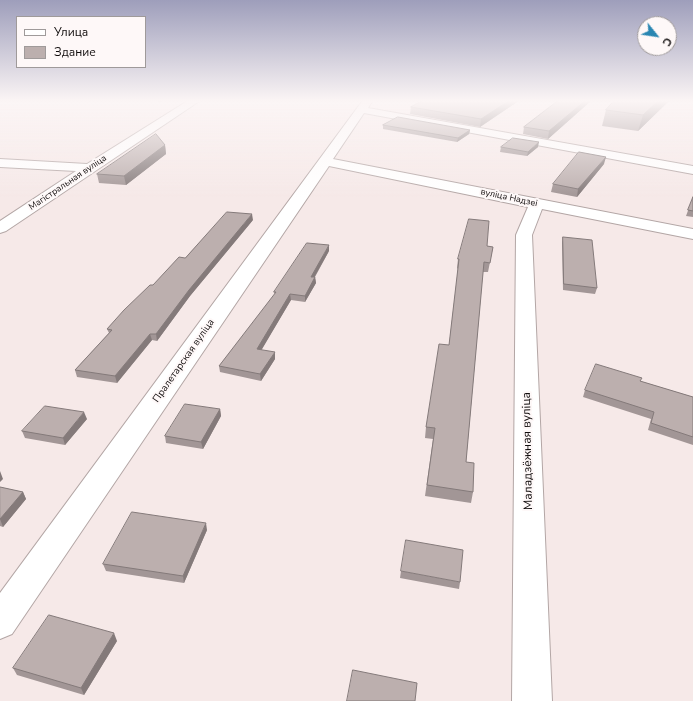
<!DOCTYPE html>
<meta charset="utf-8">
<style>
body{margin:0}
#map{position:relative;width:693px;height:701px;overflow:hidden;background:#f6e9e8;font-family:"Nunito Sans",sans-serif}
canvas{display:block}
.legend{position:absolute;left:16px;top:16px;width:130px;height:52px;box-sizing:border-box;background:#fef8f8;border:1px solid #9f9a9a;margin:0;padding:5px 7px;list-style:none;font-size:12px;color:#100c0c}
.legend li{display:flex;align-items:center;gap:8px;height:20px}
.legend b{width:20px;border:1px solid #9f9a9a}
.north{position:absolute;left:637px;top:16px;width:40px;height:40px;box-sizing:border-box;background:#fef8f8;border:1px solid #9f9a9a;border-radius:50%;rotate:120deg;font-size:11px;font-weight:700;line-height:16px;text-align:center;color:#100c0c}
.north::after{content:'';display:block;margin:auto;width:14px;height:18px;background:#2986b2;clip-path:polygon(50% 0,100% 100%,50% 72%,0 100%)}
</style>
<div id="map">
<canvas width="693" height="701"></canvas>
<ul class="legend">
<li><b style="height:5px;background:#fff"></b>Улица</li>
<li><b style="height:11px;background:#bcafae"></b>Здание</li>
</ul>
<div class="north">С</div>
</div>
<script>
const ctx = document.querySelector('canvas').getContext('2d');
ctx.lineJoin = 'round';
function stroke(path, color, width, dash) { ctx.strokeStyle = color; ctx.lineWidth = width; ctx.lineCap = dash ? 'butt' : 'round'; ctx.setLineDash(dash || []); ctx.stroke(path); }
function fillPath(path, color) { ctx.fillStyle = color; ctx.fill(path, 'evenodd'); }
function drawText(font, color, halo, rows, align = 'center') {
  ctx.font = font + ' "Nunito Sans",sans-serif'; ctx.lineWidth = 4; ctx.setLineDash([]); ctx.textBaseline = 'middle'; ctx.strokeStyle = halo; ctx.fillStyle = color; for (const [text, x, y, turn = 0] of rows) {
    ctx.save(); ctx.translate(x, y); ctx.rotate((+turn || 0) * Math.PI / 180); ctx.textAlign = isNaN(turn) ? turn : align; if (halo) ctx.strokeText(text, 0, 0); ctx.fillText(text, 0, 0); ctx.restore();
  }
}
const minor = new Path2D(`
 M189,100H201L6,231L0,233V221L76,171L0,167V159L87,164Z
 M363,100H373L368,108L693,166V174L364,113L333,159L693,229V239L542,209L532,235L552,701H512L516,235L528,207L329,166L12,634L0,639V593Z`);
const wall = new Path2D(`
 M138,100H166L162,102Z
 M520,100L480,127L410,114L411,107Z
 M559,100H592L548,139L523,134L524,127Z
 M670,100L638,131L602,126L606,110Z
 M383,125L470,130L469,134L457,142L383,129Z
 M165,145L166,154L126,185L99,183L97,174Z
 M501,147H538L527,156L500,152Z
 M604,164L577,197L551,192L553,184Z
 M693,197V217L686,216Z
 M253,220L190,296L157,341L152,340L117,383L77,377L75,370L109,333L107,329L153,285L185,258Z
 M563,237L597,288L595,294L563,290L562,243Z
 M487,246L493,247L488,272H483L466,462L473,492L471,503L425,496L433,439L425,438L426,427L449,345L458,269L457,268L458,259Z
 M329,251L315,277L316,283L305,302L291,300L261,350L275,359L261,381L220,372L219,366L275,295L274,292Z
 M640,381L693,397V445L648,430L651,419L583,397L585,390Z
 M220,409L221,416L203,449L166,443L165,436Z
 M87,419L65,445L25,438L22,431Z
 M0,487L23,492L26,499L3,527L0,526Z
 M207,530L184,583L106,571L103,564Z
 M401,571L460,582L459,589L400,578Z
 M117,641L84,695L17,675L13,668Z`);
const shadedWall = new Path2D(`
 M510,100H520L480,127L481,119Z
 M586,100H592L548,139L549,131Z
 M659,100H670L638,131L643,115Z
 M470,130L469,134L457,142L458,138Z
 M539,142L538,147L527,156L528,152Z
 M165,145L166,154L126,185L124,176Z
 M606,157L604,164L577,197L578,189Z
 M252,214L253,220L190,296L157,341L156,334L189,290Z
 M329,245V251L311,283V277Z
 M315,277L316,283L305,302V296Z
 M290,294L291,300L258,356L257,349Z
 M150,334L152,340L117,383L115,376Z
 M275,352V359L261,381L260,374Z
 M220,409L221,416L203,449L201,442Z
 M84,412L87,419L65,445L63,438Z
 M0,471L3,479L0,482Z
 M23,492L26,499L3,527L0,519Z
 M206,523L207,530L184,583L183,576Z
 M114,633L117,641L84,695L81,688Z`);
const building = new Path2D(`
 M424,100H510L481,119L411,107Z
 M559,100H586L549,131L524,127Z
 M615,100H659L643,115L606,110Z
 M398,117L470,130L458,138L383,125Z
 M156,134L165,145L124,176L97,174Z
 M513,138L539,142L528,152L501,147Z
 M579,152L606,157L578,189L553,184Z
 M693,197V211L688,210Z
 M227,212L252,214L189,290L156,334H150L115,376L75,370L112,330L107,329L124,310L150,285H153L179,257L185,258Z
 M469,219L489,221L487,246L493,247L490,263L484,262L466,462L474,463L473,492L427,485L435,428L426,427L439,344L449,345L459,259H458Z
 M563,237L592,240L597,288L564,284Z
 M307,243L329,245L311,277H315L305,296L290,294L257,349L275,352L260,374L219,366L276,292H274Z
 M596,364L642,378L640,381L693,397V437L651,423L654,412L585,390Z
 M185,404L220,409L201,442L165,436Z
 M45,406L84,412L63,438L22,431Z
 M0,487L23,492L0,519Z
 M132,512L206,523L183,576L103,564Z
 M406,540L463,550L460,582L401,571Z
 M49,615L114,633L81,688L13,668Z
 M353,670L417,683L415,701H347Z`);
const farStreetnames = [
 ["Магістральная вуліца",68,183,-34],
 ["вуліца Надзеі",509,198,12]
];
const streetNames = [
 ["Пралетарская вуліца",184,361,-55]
];
const nearStreetnames = [
 ["Маладзёжная вуліца",528,451,-91]
];
stroke(minor, '#b3a6a5', 2);
fillPath(minor, '#fff');
fillPath(wall, '#a29696');
fillPath(shadedWall, '#847a7a');
fillPath(building, '#bcafae');
stroke(building, '#847a7a', 1);
const sky = ctx.createLinearGradient(0, 0, 0, 198);
sky.addColorStop(0, '#9e9ebb');
sky.addColorStop(0.51, '#fbf5f5');
sky.addColorStop(1, '#fbf5f500');
ctx.fillStyle = sky;
ctx.fillRect(0, 0, 693, 198);
drawText('9px', '#100c0c', '#fef8f8', farStreetnames);
drawText('10px', '#100c0c', '#fef8f8', streetNames);
drawText('12px', '#100c0c', '#fef8f8', nearStreetnames);
</script>
